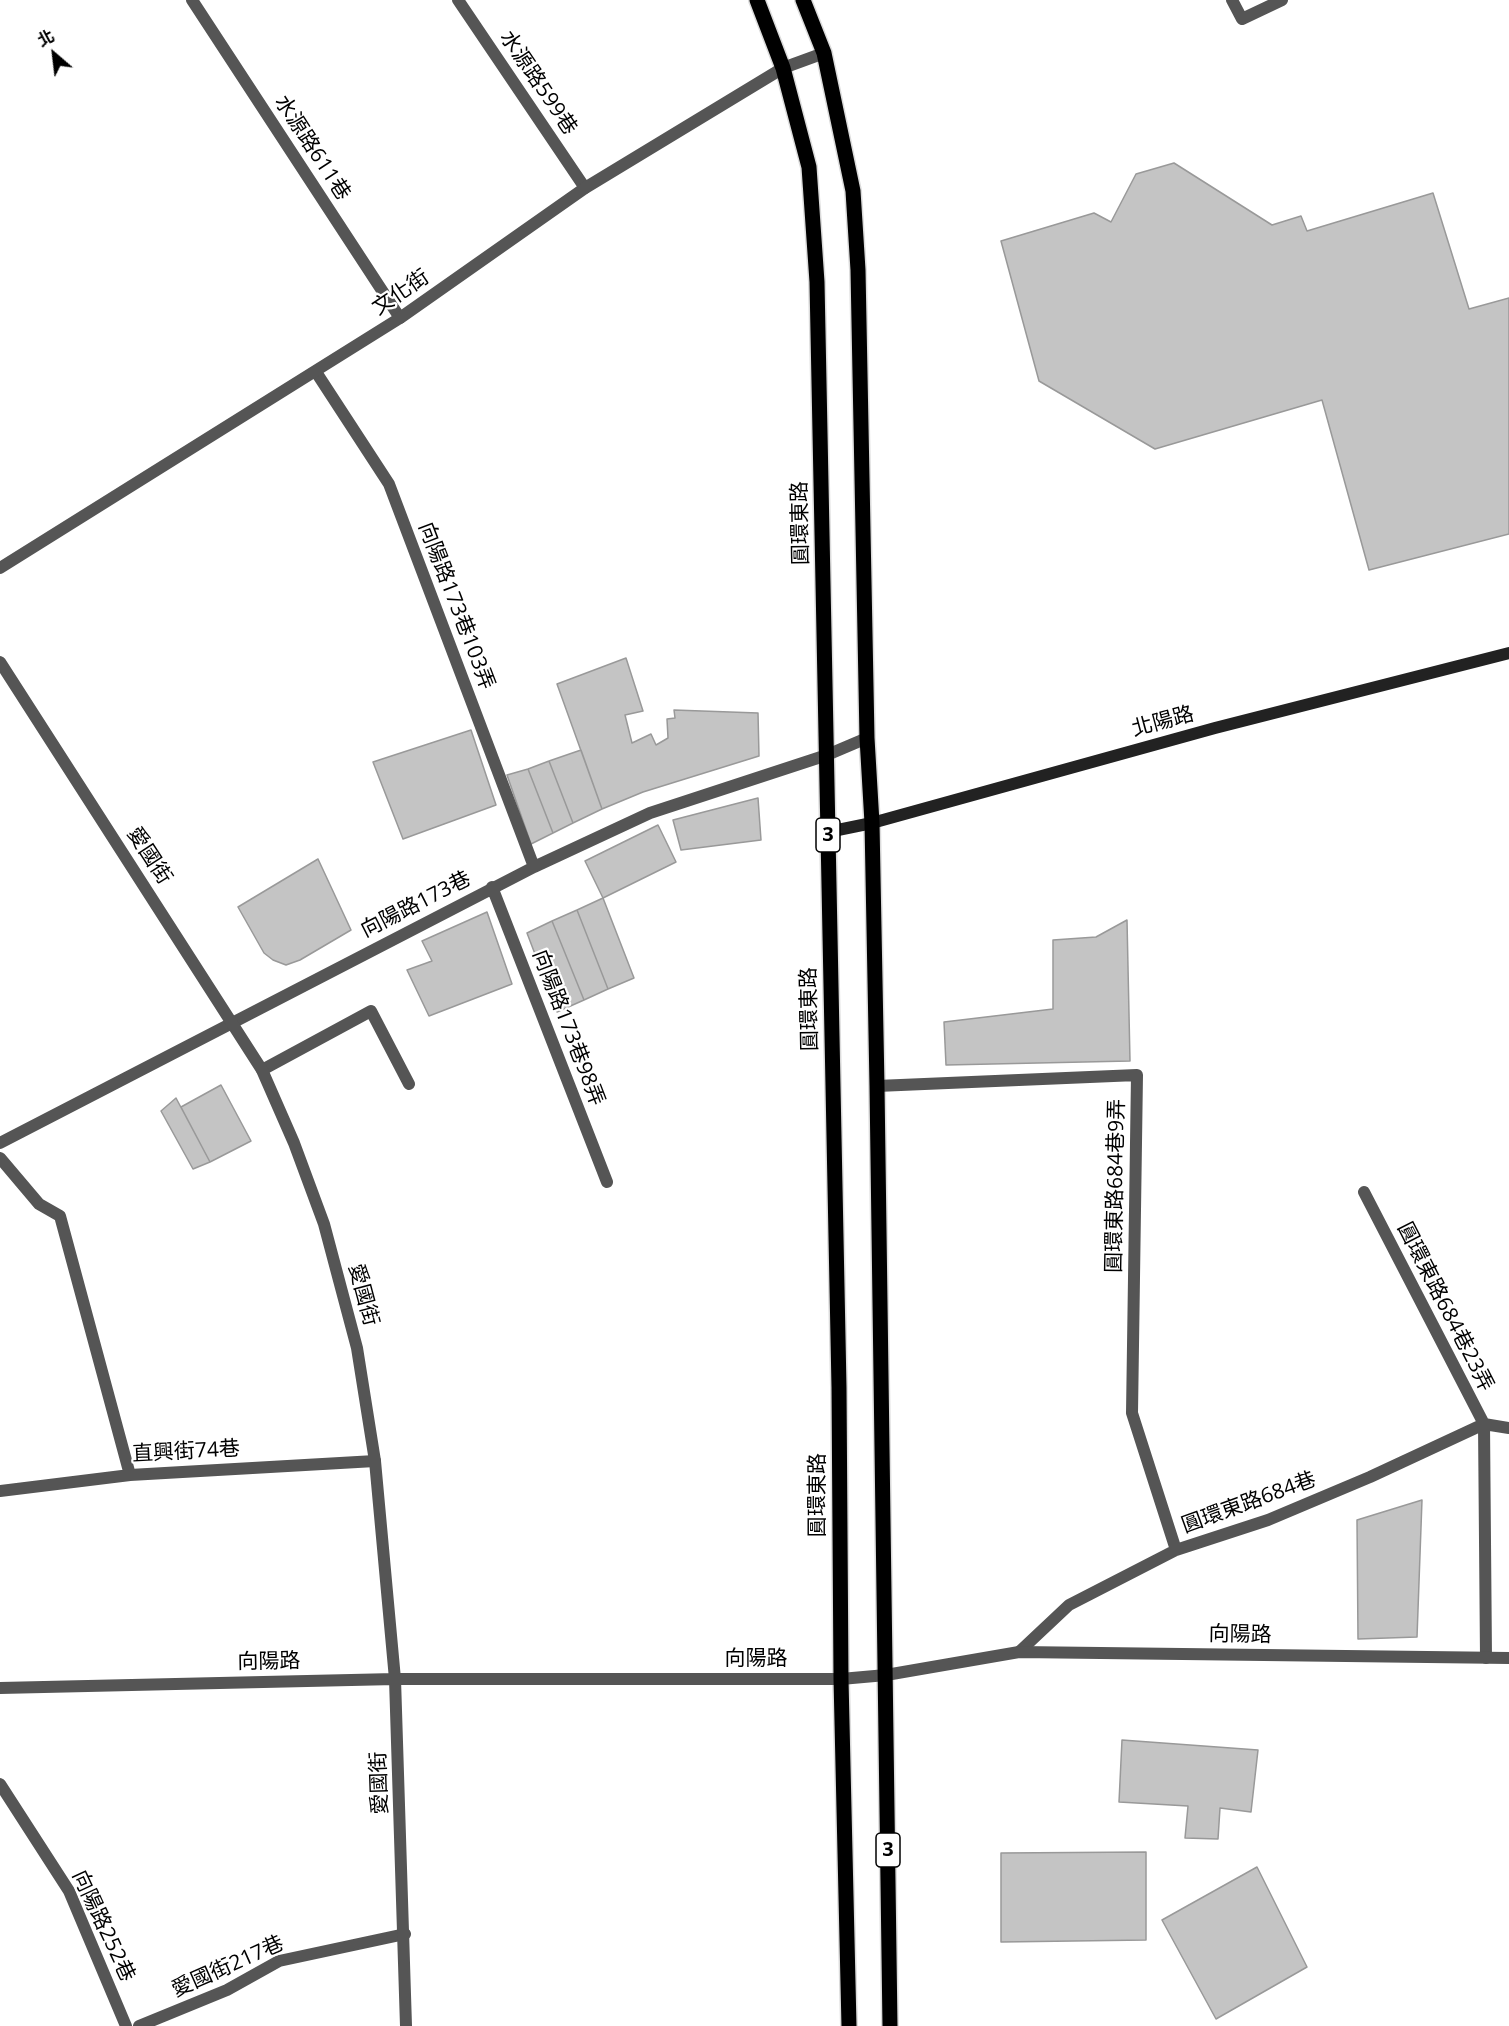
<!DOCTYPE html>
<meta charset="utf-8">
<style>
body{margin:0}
#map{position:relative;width:1509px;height:2026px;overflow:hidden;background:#fff;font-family:"Open Sans","Noto Sans TC",sans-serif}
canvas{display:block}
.north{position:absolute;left:24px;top:24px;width:60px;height:60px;-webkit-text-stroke:4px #fff;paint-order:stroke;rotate:332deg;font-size:16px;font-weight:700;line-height:24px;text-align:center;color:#000}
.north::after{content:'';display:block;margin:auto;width:21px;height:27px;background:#000;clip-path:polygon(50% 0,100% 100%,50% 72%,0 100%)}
</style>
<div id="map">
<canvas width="1509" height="2026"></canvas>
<div class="north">北</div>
</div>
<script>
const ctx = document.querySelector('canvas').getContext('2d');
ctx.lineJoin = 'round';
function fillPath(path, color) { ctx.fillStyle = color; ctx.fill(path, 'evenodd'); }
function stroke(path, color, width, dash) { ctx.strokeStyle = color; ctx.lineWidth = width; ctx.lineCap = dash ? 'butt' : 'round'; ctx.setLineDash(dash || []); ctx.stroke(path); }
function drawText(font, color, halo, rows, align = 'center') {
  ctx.font = font + ' "Open Sans","Noto Sans TC",sans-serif'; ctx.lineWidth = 4.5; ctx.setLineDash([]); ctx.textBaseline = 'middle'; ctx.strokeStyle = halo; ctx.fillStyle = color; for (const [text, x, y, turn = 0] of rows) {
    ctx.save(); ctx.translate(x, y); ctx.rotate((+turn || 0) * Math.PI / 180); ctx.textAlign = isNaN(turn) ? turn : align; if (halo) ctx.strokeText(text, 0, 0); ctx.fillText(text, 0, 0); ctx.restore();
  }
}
const building = new Path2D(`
 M1174,163L1272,225L1301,216L1307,231L1433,193L1469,309L1509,298V534L1369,570L1322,400L1155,449L1039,381L1001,241L1094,213L1111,222L1136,174Z
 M626,658L643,711L625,715L632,743L651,734L656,745L668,738L667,719L675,718L674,710L758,713L759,756L643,792L602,809L557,684Z
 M471,730L496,805L403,839L373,762Z
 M581,750L602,809L573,823L549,761Z
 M549,761L573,823L553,833L528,769Z
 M528,769L553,833L531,844L507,775Z
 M758,798L761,840L681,850L673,820Z
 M658,825L676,862L603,898L585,861Z
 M318,859L351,930L300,960L286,965L273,960L264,953L238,907Z
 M603,898L634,978L608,989L577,910Z
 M577,910L608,989L584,1000L552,921Z
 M487,912L512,984L429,1016L407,970L432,961L422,941Z
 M1127,920L1130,1061L946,1065L944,1022L1053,1009V940L1096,937Z
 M552,921L584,1000L557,1012L527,933Z
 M221,1085L251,1141L210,1162L181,1107Z
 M176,1098L210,1162L193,1169L161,1111Z
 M1422,1500L1417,1637L1358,1639L1357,1520Z
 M1122,1740L1258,1750L1251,1812L1220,1808L1218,1839L1185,1838L1188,1806L1119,1802Z
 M1146,1852V1940L1001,1942V1853Z
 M1257,1867L1307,1967L1216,2019L1162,1920Z`);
const lane = new Path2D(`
 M192,0L400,318
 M458,0L585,188
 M1232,0L1242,19L1282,0
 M316,372L389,484L534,867
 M492,887L607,1182
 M262,1070L371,1011L409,1084
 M877,1086L1137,1075L1132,1413L1176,1550
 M0,1143L534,867L650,813L827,755L867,738
 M0,1158L39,1204L60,1216L130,1475
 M1364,1192L1484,1424L1486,1658
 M0,1491L130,1475L375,1461
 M1019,1652L1069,1605L1176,1550L1268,1520L1370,1477L1484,1424L1509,1428
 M0,1784L69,1891L126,2026
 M139,2026L227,1990L279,1961L405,1934`);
const street = new Path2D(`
 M0,568L400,318L585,188L783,68L824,53
 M0,662L262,1070L294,1143L324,1224L357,1348L375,1461L395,1679L406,2026
 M0,1688L395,1679H841L886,1675L1019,1652L1509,1658`);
const secondary = new Path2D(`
 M828,832L872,823L1215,728L1509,653`);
const primary = new Path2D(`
 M757,0L783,68L809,167L817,282L839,1387L841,1679L849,2026
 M803,0L824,53L853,191L858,270L867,738L872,823L877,1086L890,2026`);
const shields = [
 [828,835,24],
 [888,1850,24]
];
const shieldNames = [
 ["3",828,835],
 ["3",888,1850]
];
const streetNames = [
 ["水源路599巷",538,83,56],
 ["水源路611巷",312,148,57],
 ["文化街",401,293,-34],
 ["圓環東路",801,523,-91],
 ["向陽路173巷103弄",456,606,69],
 ["北陽路",1163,722,-15],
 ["愛國街",149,856,57],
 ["向陽路173巷",416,905,-27],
 ["圓環東路",810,1009,-91],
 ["向陽路173巷98弄",568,1028,69],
 ["圓環東路684巷9弄",1116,1186,-89],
 ["愛國街",363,1295,75],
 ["圓環東路684巷23弄",1445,1307,63],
 ["直興街74巷",186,1452,-3],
 ["圓環東路",818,1495,-90],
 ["圓環東路684巷",1249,1503,-20],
 ["向陽路",1240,1635,1],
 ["向陽路",756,1659],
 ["向陽路",269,1662,-1],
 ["愛國街",380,1783,-92],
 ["向陽路252巷",103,1926,65],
 ["愛國街217巷",228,1967,-24]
];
fillPath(building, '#c4c4c4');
stroke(building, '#999', 1.5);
stroke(primary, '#dbdbdb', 18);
stroke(lane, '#555', 12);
stroke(street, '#555', 12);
stroke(secondary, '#222', 12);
stroke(primary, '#000', 15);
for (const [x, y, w] of shields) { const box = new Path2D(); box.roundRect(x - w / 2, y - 17, w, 34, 4.5); ctx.fillStyle = '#fff'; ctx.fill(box); stroke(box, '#000', 1.5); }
drawText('bold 20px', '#000', null, shieldNames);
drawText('21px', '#000', '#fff', streetNames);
</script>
